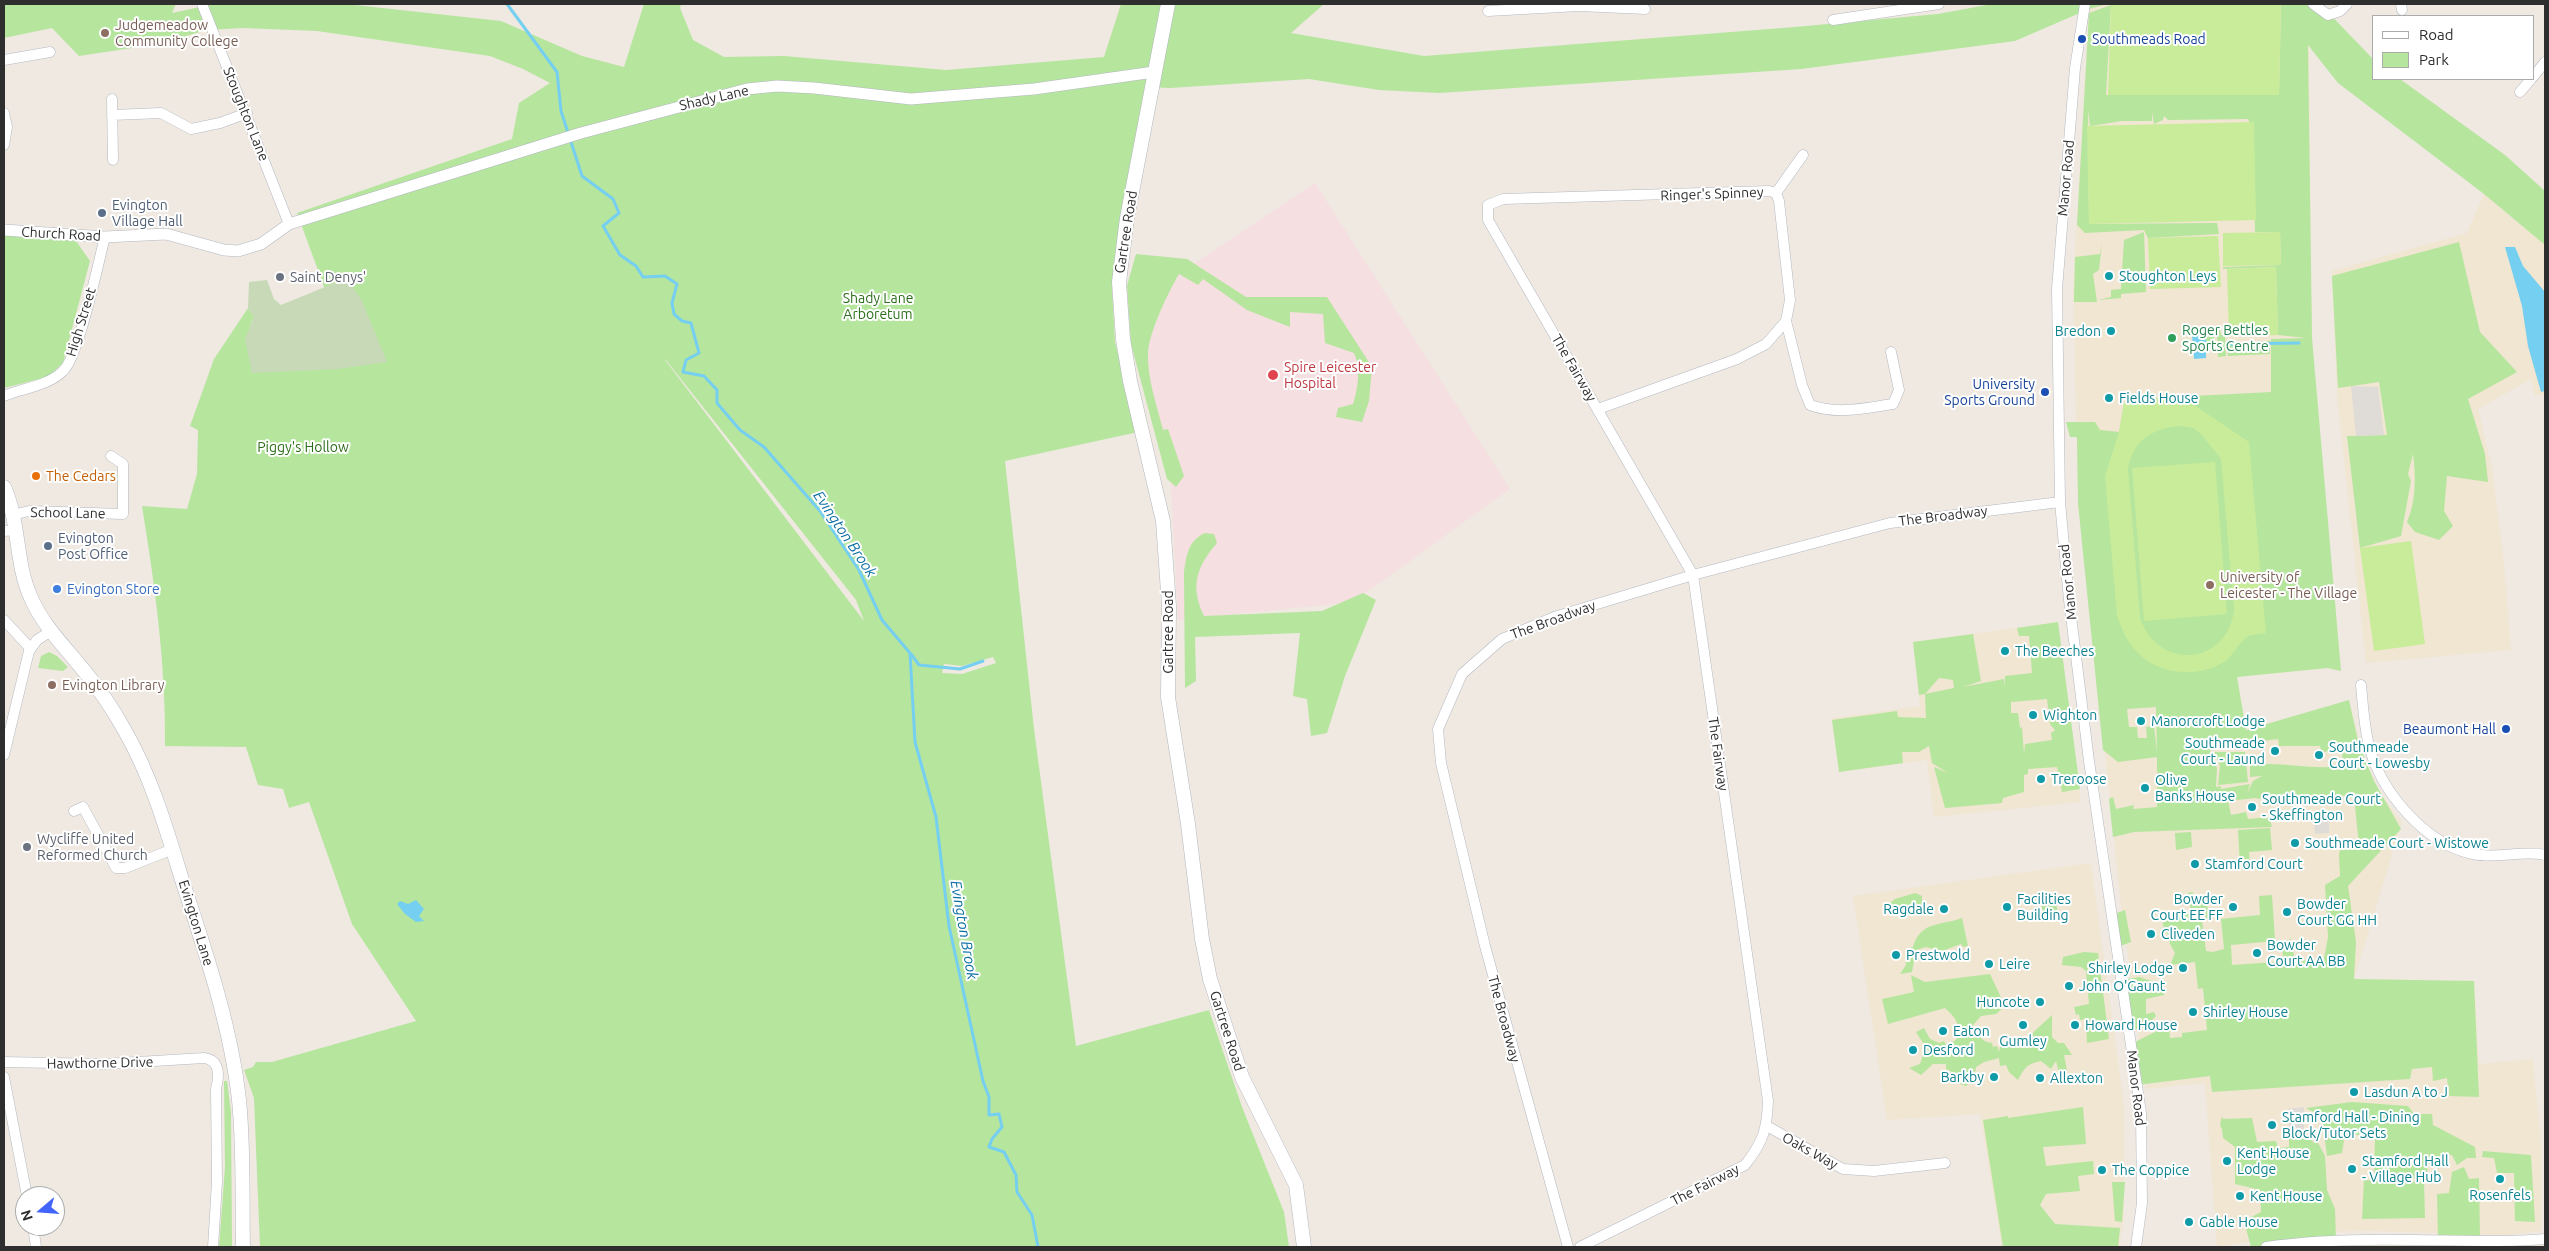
<!DOCTYPE html>
<style>
body{margin:0}
#map{position:relative;width:2549px;height:1251px;overflow:hidden;background:#efe9e1;font-family:Ubuntu,sans-serif}
canvas{display:block}
.frame{position:absolute;inset:0;border:5px solid #2e2e2e;pointer-events:none}
.legend{position:absolute;left:2372px;top:15px;width:162px;height:65px;box-sizing:border-box;background:#fff;border:1px solid #ababab;margin:0;padding:6px 9px;list-style:none;font-size:15px;color:#2e2e2e}
.legend li{display:flex;align-items:center;gap:10px;height:25px}
.legend b{width:25px;border:1px solid #ababab}
.north{position:absolute;left:15px;top:1186px;width:50px;height:50px;box-sizing:border-box;background:#fff;border:1px solid #ababab;border-radius:50%;rotate:252deg;font-size:14px;font-weight:700;line-height:20px;text-align:center;color:#2e2e2e}
.north::after{content:'';display:block;margin:auto;width:18px;height:22px;background:#4264fb;clip-path:polygon(50% 0,100% 100%,50% 72%,0 100%)}
</style>
<div id="map">
<canvas width="2549" height="1251"></canvas>
<div class="frame"></div>
<ul class="legend">
<li><b style="height:6px;background:#fff"></b>Road</li>
<li><b style="height:14px;background:#b6e59e"></b>Park</li>
</ul>
<div class="north">N</div>
</div>
<script>
const ctx = document.querySelector('canvas').getContext('2d');
ctx.lineJoin = 'round';
function fillPath(path, color) { ctx.fillStyle = color; ctx.fill(path, 'evenodd'); }
function stroke(path, color, width, dash) { ctx.strokeStyle = color; ctx.lineWidth = width; ctx.lineCap = dash ? 'butt' : 'round'; ctx.setLineDash(dash || []); ctx.stroke(path); }
function drawText(font, color, halo, rows, align = 'center') {
  ctx.font = font + ' Ubuntu,sans-serif'; ctx.lineWidth = 4; ctx.setLineDash([]); ctx.textBaseline = 'middle'; ctx.strokeStyle = halo; ctx.fillStyle = color; for (const [text, x, y, turn = 0] of rows) {
    ctx.save(); ctx.translate(x, y); ctx.rotate((+turn || 0) * Math.PI / 180); ctx.textAlign = isNaN(turn) ? turn : align; if (halo) ctx.strokeText(text, 0, 0); ctx.fillText(text, 0, 0); ctx.restore();
  }
}
const education = new Path2D(`
 M2107,4H2281L2309,44L2312,383L2341,667L2237,677L2246,730L2349,700L2363,755L2381,795L2402,822L2354,979L2474,981L2479,1064L2533,1059L2541,1145V1231L2508,1235L2369,1231L2305,1232L2217,1247L2205,1083L2146,1089L2120,896L2078,499L2073,285L2089,9Z
 M2484,194L2545,245V394L2535,396L2531,379L2478,409L2492,468L2503,553L2511,650L2366,663L2337,395L2332,271L2467,233Z
 M2058,622L2081,802L1934,817L1927,760L1839,772L1832,718L1920,706L1913,642Z
 M2091,863L2124,1106V1215L2119,1247H2002L1980,1114L1887,1120L1853,896Z
 M2545,1241V1247H2305L2316,1245Z`);
const medical = new Path2D(`
 M1315,183L1510,489L1353,602L1178,620L1170,469L1151,405L1137,298L1201,259Z`);
const green = new Path2D(`
 M4,4H176L172,13L214,4H346L501,21L582,56L624,67L644,4H681L680,8L693,40L724,57L784,56L946,70L1104,57L1121,4H1324L1291,33L1424,56L1795,27L1938,14L1992,4H2107L2089,9L2015,41L1801,69L1439,93L1379,90L1309,79L1170,88L1148,87L1112,287L1115,342L1138,432L1005,461L1034,729L1076,1046L1209,1010L1242,1107L1284,1212L1289,1247H260L254,1098L244,1070L253,1067L256,1062H272L416,1021L352,924L309,802L289,808L283,789L258,785L246,747L165,746C166,665 155,586 142,506L187,509L197,474L198,430L190,426L214,359L248,308L254,317L250,326L326,292L297,213L512,139L519,103L550,83L523,69L490,56L317,31L243,28L207,30L158,44L79,56L52,28L4,38ZM665,359L856,600L864,621L665,360ZM993,657L996,663L962,674L942,673L944,664L962,666Z
 M2254,4H2320L2373,59V79H2400L2505,155L2545,191V245L2484,194L2338,83L2308,45L2312,338L2341,671L2327,668L2237,677L2246,730L2349,700L2359,745L2374,781L2401,829L2348,886L2356,942L2354,979L2474,981L2479,1097L2449,1096L2447,1078L2433,1081L2432,1067L2412,1069L2410,1079L2212,1092L2210,1076L2137,1085L2131,1044L2169,1025L2170,1038L2182,1037V1033L2207,1030L2203,988L2198,989L2195,962L2170,965L2175,953L2170,944L2169,935L2164,930L2162,918L2191,913L2188,893L2193,892V898L2207,899L2208,918L2202,921L2206,951L2213,952L2224,949L2221,919L2260,915L2259,896L2272,895L2275,941L2231,945L2232,965L2290,961L2283,959L2282,942L2291,939L2295,961L2324,959L2328,937L2325,885L2340,876L2339,854L2341,847L2359,846L2354,796L2296,795L2272,797L2269,800L2255,798L2228,801L2231,815L2246,812L2248,819L2269,817L2272,827L2134,832L2113,837L2109,799L2113,797L2116,809L2134,805L2133,809L2157,807V757L2118,762L2103,750L2078,503L2077,437H2070L2066,422H2095L2100,430L2119,432L2124,403L2135,399L2271,392V339L2306,338L2278,335L2276,267L2223,269V267L2281,265L2280,232H2255L2253,130L2248,119L2168,120L2164,116L2163,120L2154,124L2152,112V121H2122L2090,126L2088,110L2089,224L2217,223L2219,234L2148,238L2144,230L2085,233L2077,225L2089,13L2111,5L2106,95H2279L2281,4ZM2156,707L2157,752L2154,726L2146,727L2147,738H2138L2137,727H2129L2127,709ZM2278,739L2279,746H2320L2321,752L2342,751L2343,766C2313,770 2282,762 2250,764V777L2262,776L2253,781L2247,794L2250,784L2221,789V786L2216,787L2217,768L2210,750L2232,745Z
 M2144,232L2146,292L2121,294V298L2098,300L2111,297V290L2121,289L2124,240Z
 M4,234L76,241L90,261L63,363L48,377L4,388Z
 M2459,242L2480,332L2517,372L2468,399L2485,454L2488,482L2447,476L2444,511L2453,526L2439,540L2415,532L2407,522C2416,502 2416,475 2413,454L2408,474L2411,481L2401,536L2360,548L2347,436L2387,435L2379,382L2338,388L2332,276Z
 M2102,243L2099,270L2093,274L2097,302H2074L2075,257L2100,254Z
 M1136,254L1187,259L1246,297H1327L1372,367L1369,401L1362,422L1336,417L1338,408L1353,404C1358,388 1361,369 1354,353L1325,343L1323,314L1290,312V327L1247,310L1203,279L1198,285L1179,274C1168,293 1149,332 1148,353C1147,378 1157,406 1163,430L1168,429L1184,476L1176,487L1167,479L1131,344L1127,286Z
 M2192,328L2220,329L2221,335H2225L2226,356L2218,357L2217,335L2214,336V346L2206,347V335H2192Z
 M2270,341V354L2228,356L2226,343Z
 M1205,533L1214,534L1217,543C1196,567 1190,587 1204,616L1322,611L1363,593L1376,600L1345,676L1327,733L1311,736L1307,699L1293,696L1300,633L1195,637L1196,681L1185,688L1184,572C1187,554 1188,541 1205,533Z
 M2058,622L2080,789L2062,792L2057,767L2028,769V774L2024,775V792L2003,798L2002,803L1945,808L1934,767L1948,773L1932,763L1929,746L1919,752H1902L1903,763L1839,772L1832,720L1897,711L1898,717L1926,718L1925,694L1919,695L1913,642L1973,634L1981,681L1963,687L2004,679L2005,687V676L2032,673L2029,636H2019L2017,628ZM1939,678L1953,680L1954,688L1925,694ZM2047,699L2050,724L2055,730L2051,733L2052,740L2025,744L2024,754L2022,727L2020,728L2018,713H2011V702Z
 M49,652L57,656L68,667L63,671L38,668L41,656Z
 M2214,752H2245L2248,782L2218,785L2220,766Z
 M2270,828L2272,850L2249,852L2250,868L2240,867L2238,830Z
 M2191,832L2192,847L2176,850L2175,833Z
 M1915,893L1922,896V906H1886L1895,899Z
 M2049,898L2051,903H2056L2059,919L2037,921L2043,914L2041,900Z
 M2125,910L2131,942L2118,947L2114,914Z
 M1962,918L1968,946L1963,947L1961,944L1942,951L1926,947L1916,950L1912,972L1900,974L1906,965V958L1911,957L1907,949L1913,947C1921,920 1942,926 1962,918Z
 M2084,952L2098,953L2109,1039L2087,1043L2086,1019L2080,1020L2079,1014L2076,1015L2074,1007L2089,1004L2086,971L2081,967L2062,965L2063,957Z
 M1990,974L2005,1006L1996,1014L1981,1016L1973,1025C1977,1033 1982,1043 1992,1043L1993,1047L1997,1046L1999,1052L2000,1047L2005,1043L2025,1040L2052,1015V1037L2058,1043H2064L2072,1055H2064L2067,1071L2059,1073L2056,1061L2051,1069L2041,1061C2028,1063 2024,1068 2018,1080L2009,1072L2006,1065L2000,1066L1999,1058L1984,1062L1976,1067L1974,1079L1966,1086L1957,1083L1954,1073L1946,1069V1064H1933L1921,1075L1909,1068L1920,1064L1923,1055H1927V1043H1923L1916,1032L1924,1028L1930,1039L1939,1043L1944,1041L1946,1045L1956,1040C1961,1025 1957,1019 1945,1008L1888,1024L1882,999L1914,992L1911,975L1925,982Z
 M2139,977L2164,985V995L2146,999V1014L2154,1012L2156,1016L2145,1027L2130,1031L2122,980Z
 M224,1081H227L231,1112L232,1247H219L225,1167Z
 M2352,1102L2408,1106L2414,1114H2432L2433,1125L2475,1147L2476,1158H2467L2457,1165L2452,1155L2440,1156L2427,1165L2428,1179L2374,1176L2375,1136L2345,1134L2342,1153L2327,1156L2322,1117L2306,1108Z
 M2083,1107L2086,1144L2043,1147L2046,1166L2093,1161L2094,1174L2078,1176L2080,1191L2046,1194L2040,1205L2055,1224L2120,1228L2118,1247H2003L1983,1120L2008,1116V1118Z
 M2222,1116L2223,1119L2252,1118L2257,1142L2276,1141L2278,1148L2289,1147V1130H2303L2314,1143L2317,1141L2325,1156L2327,1190L2335,1209L2336,1240L2251,1247L2244,1221L2261,1212L2260,1190L2235,1184V1147L2223,1138L2222,1129L2220,1125Z
 M2483,1151L2531,1155L2535,1222L2515,1221L2514,1173H2497L2494,1158L2482,1157Z
 M2464,1167L2469,1179L2479,1178L2480,1240L2438,1239L2437,1194L2449,1193L2452,1172Z
 M2364,1180L2424,1182L2425,1218L2362,1219Z
 M2112,1182H2125L2122,1222L2115,1221Z`);
const cemetery = new Path2D(`
 M347,278L362,301L387,362L338,369L252,373L245,339L254,317L248,308L249,282L267,280L274,299L281,305Z`);
const pitch = new Path2D(`
 M2111,4H2281L2279,95H2108Z
 M2254,122L2256,220L2089,224L2087,126Z
 M2280,232L2281,265L2223,266V233Z
 M2218,236L2221,287L2150,289L2148,238Z
 M2276,267L2278,335L2229,336L2227,269Z
 M2182,397L2249,442L2266,633C2261,634 2251,634 2247,637C2239,642 2233,656 2224,662C2198,678 2159,675 2138,653C2127,642 2122,630 2117,616L2105,476L2119,432L2124,403L2135,399ZM2180,426L2193,428L2201,434L2221,459L2234,610C2227,666 2158,671 2140,618L2128,469C2133,441 2152,428 2180,426Z
 M2215,462L2227,614L2144,621L2132,468Z
 M2411,541L2425,644L2374,651L2360,548Z`);
const plaza = new Path2D(`
 M2351,386L2378,387L2384,435L2356,436Z
 M2313,814H2329V833L2315,834Z
 M2304,1107V1130H2289L2288,1109Z`);
const water = new Path2D(`
 M2505,247H2515L2523,266L2545,292V391L2541,392L2528,346L2522,306Z
 M2192,335H2206V358L2194,359Z
 M416,900L424,909L419,916L424,921L416,922L405,914L397,904L400,901L408,904Z`);
const stream = new Path2D(`
 M507,4L557,72L561,111L582,176L613,199L619,213L603,226L620,255L636,266L643,277L665,276L677,284L672,303L674,314L682,321L691,323L699,353L686,360L683,372L704,376L717,390V403L740,430L764,447L820,511L859,570L882,620L910,653L915,742L936,817L949,926L983,1081L989,1097V1115L999,1114L1002,1127L992,1139L989,1147L1004,1152L1016,1175L1017,1192L1032,1215L1038,1247
 M2229,344L2299,343
 M911,654L919,665L960,669L983,661`);
const minor = new Path2D(`
 M202,4L289,224
 M2085,4L2075,68L2057,289L2060,502L2069,600L2089,761L2141,1113L2142,1203L2136,1247
 M2313,4L2328,15L2340,11L2347,4
 M2401,4L2402,10
 M1488,11L1579,6L1645,9
 M1833,20L1939,4
 M4,60L50,52
 M2533,77L2545,62
 M2520,92L2531,79
 M112,99L113,160
 M4,113L7,127L4,145
 M112,115L161,113L191,129L220,123L247,113
 M1776,193L1803,155
 M1786,321L1802,385L1810,405C1837,415 1865,408 1893,404L1899,390L1891,352
 M4,396C23,388 48,386 63,371C79,356 98,263 105,237
 M12,515L29,511L123,514V464L111,456
 M4,531L16,530
 M4,620L30,648
 M2361,685C2363,705 2364,726 2369,746C2381,792 2425,844 2473,854C2497,859 2522,850 2545,855
 M4,755L29,651L37,640L51,631
 M74,811L83,807L116,868H125L173,849
 M4,1062L104,1064L204,1058C221,1060 219,1077 216,1089L217,1182L213,1247
 M4,1077L27,1196
 M1767,1126L1843,1169L1874,1171L1945,1163
 M33,1226L36,1247
 M1568,1247L1485,946L1441,763L1438,729L1462,674L1502,639L1554,617L1693,575L1890,523L2060,502
 M1580,1247L1745,1165C1763,1142 1767,1130 1768,1101L1693,575L1488,220V205L1503,199L1769,191L1776,193L1779,201L1790,300L1786,321L1766,344L1737,359L1598,409
 M2266,1247C2314,1240 2362,1239 2411,1240C2456,1240 2501,1243 2545,1239`);
const tertiary = new Path2D(`
 M4,230L105,237L166,234L224,250L238,251L261,244L289,224L581,133L747,89L777,86L814,88L911,99L1034,89L1154,72`);
const secondary = new Path2D(`
 M1168,4L1127,218L1119,282L1123,339L1130,381L1163,521L1169,606L1168,697L1188,824L1202,939L1210,979L1242,1077L1296,1185L1304,1247
 M4,487C20,522 15,563 31,598C43,625 63,645 81,667C97,686 113,709 125,731C152,778 167,831 183,883C206,953 231,1027 239,1100C244,1149 242,1199 243,1247`);
const markers = [
 [105,33,5,"#8d6e63"],
 [2082,39,5,"#1a4fb4"],
 [102,213,5,"#5c6f8a"],
 [2109,276,5,"#0f9aa8"],
 [280,277,5,"#6b7280"],
 [2111,331,5,"#0f9aa8"],
 [2172,338,5,"#2e9e5b"],
 [1273,375,6,"#e0444e"],
 [2045,392,5,"#1a4fb4"],
 [2109,398,5,"#0f9aa8"],
 [36,476,5,"#e8710a"],
 [48,546,5,"#5c6f8a"],
 [2210,585,5,"#8d6e63"],
 [57,589,5,"#3f7fe0"],
 [2005,651,5,"#0f9aa8"],
 [52,685,5,"#8d6e63"],
 [2033,715,5,"#0f9aa8"],
 [2141,721,5,"#0f9aa8"],
 [2506,729,5,"#1a4fb4"],
 [2275,751,5,"#0f9aa8"],
 [2319,755,5,"#0f9aa8"],
 [2041,779,5,"#0f9aa8"],
 [2145,788,5,"#0f9aa8"],
 [2252,807,5,"#0f9aa8"],
 [2295,843,5,"#0f9aa8"],
 [27,847,5,"#6b7280"],
 [2195,864,5,"#0f9aa8"],
 [2007,907,5,"#0f9aa8"],
 [2233,907,5,"#0f9aa8"],
 [1944,909,5,"#0f9aa8"],
 [2287,912,5,"#0f9aa8"],
 [2151,934,5,"#0f9aa8"],
 [2257,953,5,"#0f9aa8"],
 [1896,955,5,"#0f9aa8"],
 [1989,964,5,"#0f9aa8"],
 [2183,968,5,"#0f9aa8"],
 [2069,986,5,"#0f9aa8"],
 [2040,1002,5,"#0f9aa8"],
 [2193,1012,5,"#0f9aa8"],
 [2023,1025,5,"#0f9aa8"],
 [2075,1025,5,"#0f9aa8"],
 [1943,1031,5,"#0f9aa8"],
 [1913,1050,5,"#0f9aa8"],
 [1994,1077,5,"#0f9aa8"],
 [2040,1078,5,"#0f9aa8"],
 [2354,1092,5,"#0f9aa8"],
 [2272,1125,5,"#0f9aa8"],
 [2227,1161,5,"#0f9aa8"],
 [2352,1169,5,"#0f9aa8"],
 [2102,1170,5,"#0f9aa8"],
 [2500,1179,5,"#0f9aa8"],
 [2240,1196,5,"#0f9aa8"],
 [2189,1222,5,"#0f9aa8"]
];
const educationNames = [
 ["Judgemeadow",115,25],
 ["Community College",115,41],
 ["University of",2220,577],
 ["Leicester - The Village",2220,593],
 ["Evington Library",62,685]
];
const transitNames = [
 ["Southmeads Road",2092,39,"left"],
 ["University",2035,384],
 ["Sports Ground",2035,400],
 ["Beaumont Hall",2496,729]
];
const streetNames = [
 ["Shady Lane",714,98,-13],
 ["Stoughton Lane",246,114,68],
 ["Manor Road",2066,178,-85],
 ["Ringer's Spinney",1712,194,-2],
 ["Gartree Road",1126,232,-81],
 ["Church Road",61,234,3],
 ["High Street",81,322,-73],
 ["The Fairway",1574,368,60],
 ["School Lane",68,513,1],
 ["The Broadway",1943,516,-7],
 ["Manor Road",2068,582,-96],
 ["The Broadway",1553,620,-20],
 ["Gartree Road",1168,632,-90],
 ["The Fairway",1718,754,82],
 ["Evington Lane",196,923,73],
 ["The Broadway",1504,1019,75],
 ["Gartree Road",1227,1031,72],
 ["Hawthorne Drive",100,1063,-1],
 ["Manor Road",2136,1088,83],
 ["Oaks Way",1810,1151,29],
 ["The Fairway",1705,1185,-27]
];
const serviceNames = [
 ["Evington",112,205],
 ["Village Hall",112,221],
 ["Evington",58,538],
 ["Post Office",58,554]
];
const cultureNames = [
 ["Stoughton Leys",2119,276],
 ["Bredon",2101,331,"right"],
 ["Fields House",2119,398],
 ["The Beeches",2015,651],
 ["Wighton",2043,715],
 ["Manorcroft Lodge",2151,721],
 ["Southmeade",2265,743,"right"],
 ["Court - Laund",2265,759,"right"],
 ["Southmeade",2329,747],
 ["Court - Lowesby",2329,763],
 ["Treroose",2051,779],
 ["Olive",2155,780],
 ["Banks House",2155,796],
 ["Southmeade Court",2262,799],
 ["- Skeffington",2262,815],
 ["Southmeade Court - Wistowe",2305,843],
 ["Stamford Court",2205,864],
 ["Facilities",2017,899],
 ["Building",2017,915],
 ["Bowder",2223,899,"right"],
 ["Court EE FF",2223,915,"right"],
 ["Bowder",2297,904],
 ["Court GG HH",2297,920],
 ["Ragdale",1934,909,"right"],
 ["Cliveden",2161,934],
 ["Bowder",2267,945],
 ["Court AA BB",2267,961],
 ["Prestwold",1906,955],
 ["Leire",1999,964],
 ["Shirley Lodge",2173,968,"right"],
 ["John O'Gaunt",2079,986],
 ["Huncote",2030,1002,"right"],
 ["Shirley House",2203,1012],
 ["Howard House",2085,1025],
 ["Eaton",1953,1031],
 ["Gumley",2023,1041,"center"],
 ["Desford",1923,1050],
 ["Barkby",1984,1077,"right"],
 ["Allexton",2050,1078],
 ["Lasdun A to J",2364,1092],
 ["Stamford Hall - Dining",2282,1117],
 ["Block/Tutor Sets",2282,1133],
 ["Kent House",2237,1153],
 ["Lodge",2237,1169],
 ["Stamford Hall",2362,1161],
 ["- Village Hub",2362,1177],
 ["The Coppice",2112,1170],
 ["Rosenfels",2500,1195,"center"],
 ["Kent House",2250,1196],
 ["Gable House",2199,1222]
];
const worshipNames = [
 ["Saint Denys'",290,277],
 ["Wycliffe United",37,839],
 ["Reformed Church",37,855]
];
const parkNames = [
 ["Shady Lane",878,298],
 ["Arboretum",878,314],
 ["Piggy's Hollow",303,447]
];
const leisureNames = [
 ["Roger Bettles",2182,330],
 ["Sports Centre",2182,346]
];
const healthNames = [
 ["Spire Leicester",1284,367],
 ["Hospital",1284,383]
];
const foodNames = [
 ["The Cedars",46,476]
];
const shopNames = [
 ["Evington Store",67,589]
];
const waterNames = [
 ["Evington Brook",845,534,56],
 ["Evington Brook",964,930,80]
];
fillPath(education, '#f0e6d1');
fillPath(medical, '#f5dfe0');
fillPath(green, '#b6e59e');
fillPath(cemetery, '#c8d9b8');
fillPath(pitch, '#c9ec9a');
fillPath(plaza, '#dfdcd8');
fillPath(water, '#75cff0');
stroke(stream, '#75cff0', 3);
stroke(minor, '#b4b7c1', 11);
stroke(tertiary, '#b4b7c1', 12);
stroke(secondary, '#b4b7c1', 15);
stroke(minor, '#fff', 10);
stroke(tertiary, '#fff', 11);
stroke(secondary, '#fff', 14);
for (const [x, y, r, color] of markers) { const dot = new Path2D(); dot.arc(x, y, r, 0, 2 * Math.PI); ctx.fillStyle = color; ctx.fill(dot); stroke(dot, '#fff', 2); }
drawText('14px', '#785e54', '#fff', educationNames, 'left');
drawText('14px', '#164399', '#fff', transitNames, 'right');
drawText('14px', '#2e2e2e', '#fff', streetNames);
drawText('14px', '#4e5e75', '#fff', serviceNames, 'left');
drawText('14px', '#0d838f', '#fff', cultureNames, 'left');
drawText('14px', '#5b616d', '#fff', worshipNames, 'left');
drawText('14px', '#2c6e1b', '#fff', parkNames);
drawText('14px', '#27864d', '#fff', leisureNames, 'left');
drawText('14px', '#be3a42', '#fff', healthNames, 'left');
drawText('14px', '#c56008', '#fff', foodNames, 'left');
drawText('14px', '#366cbe', '#fff', shopNames, 'left');
drawText('italic 15px', '#0d6fa3', '#fff', waterNames);
</script>
